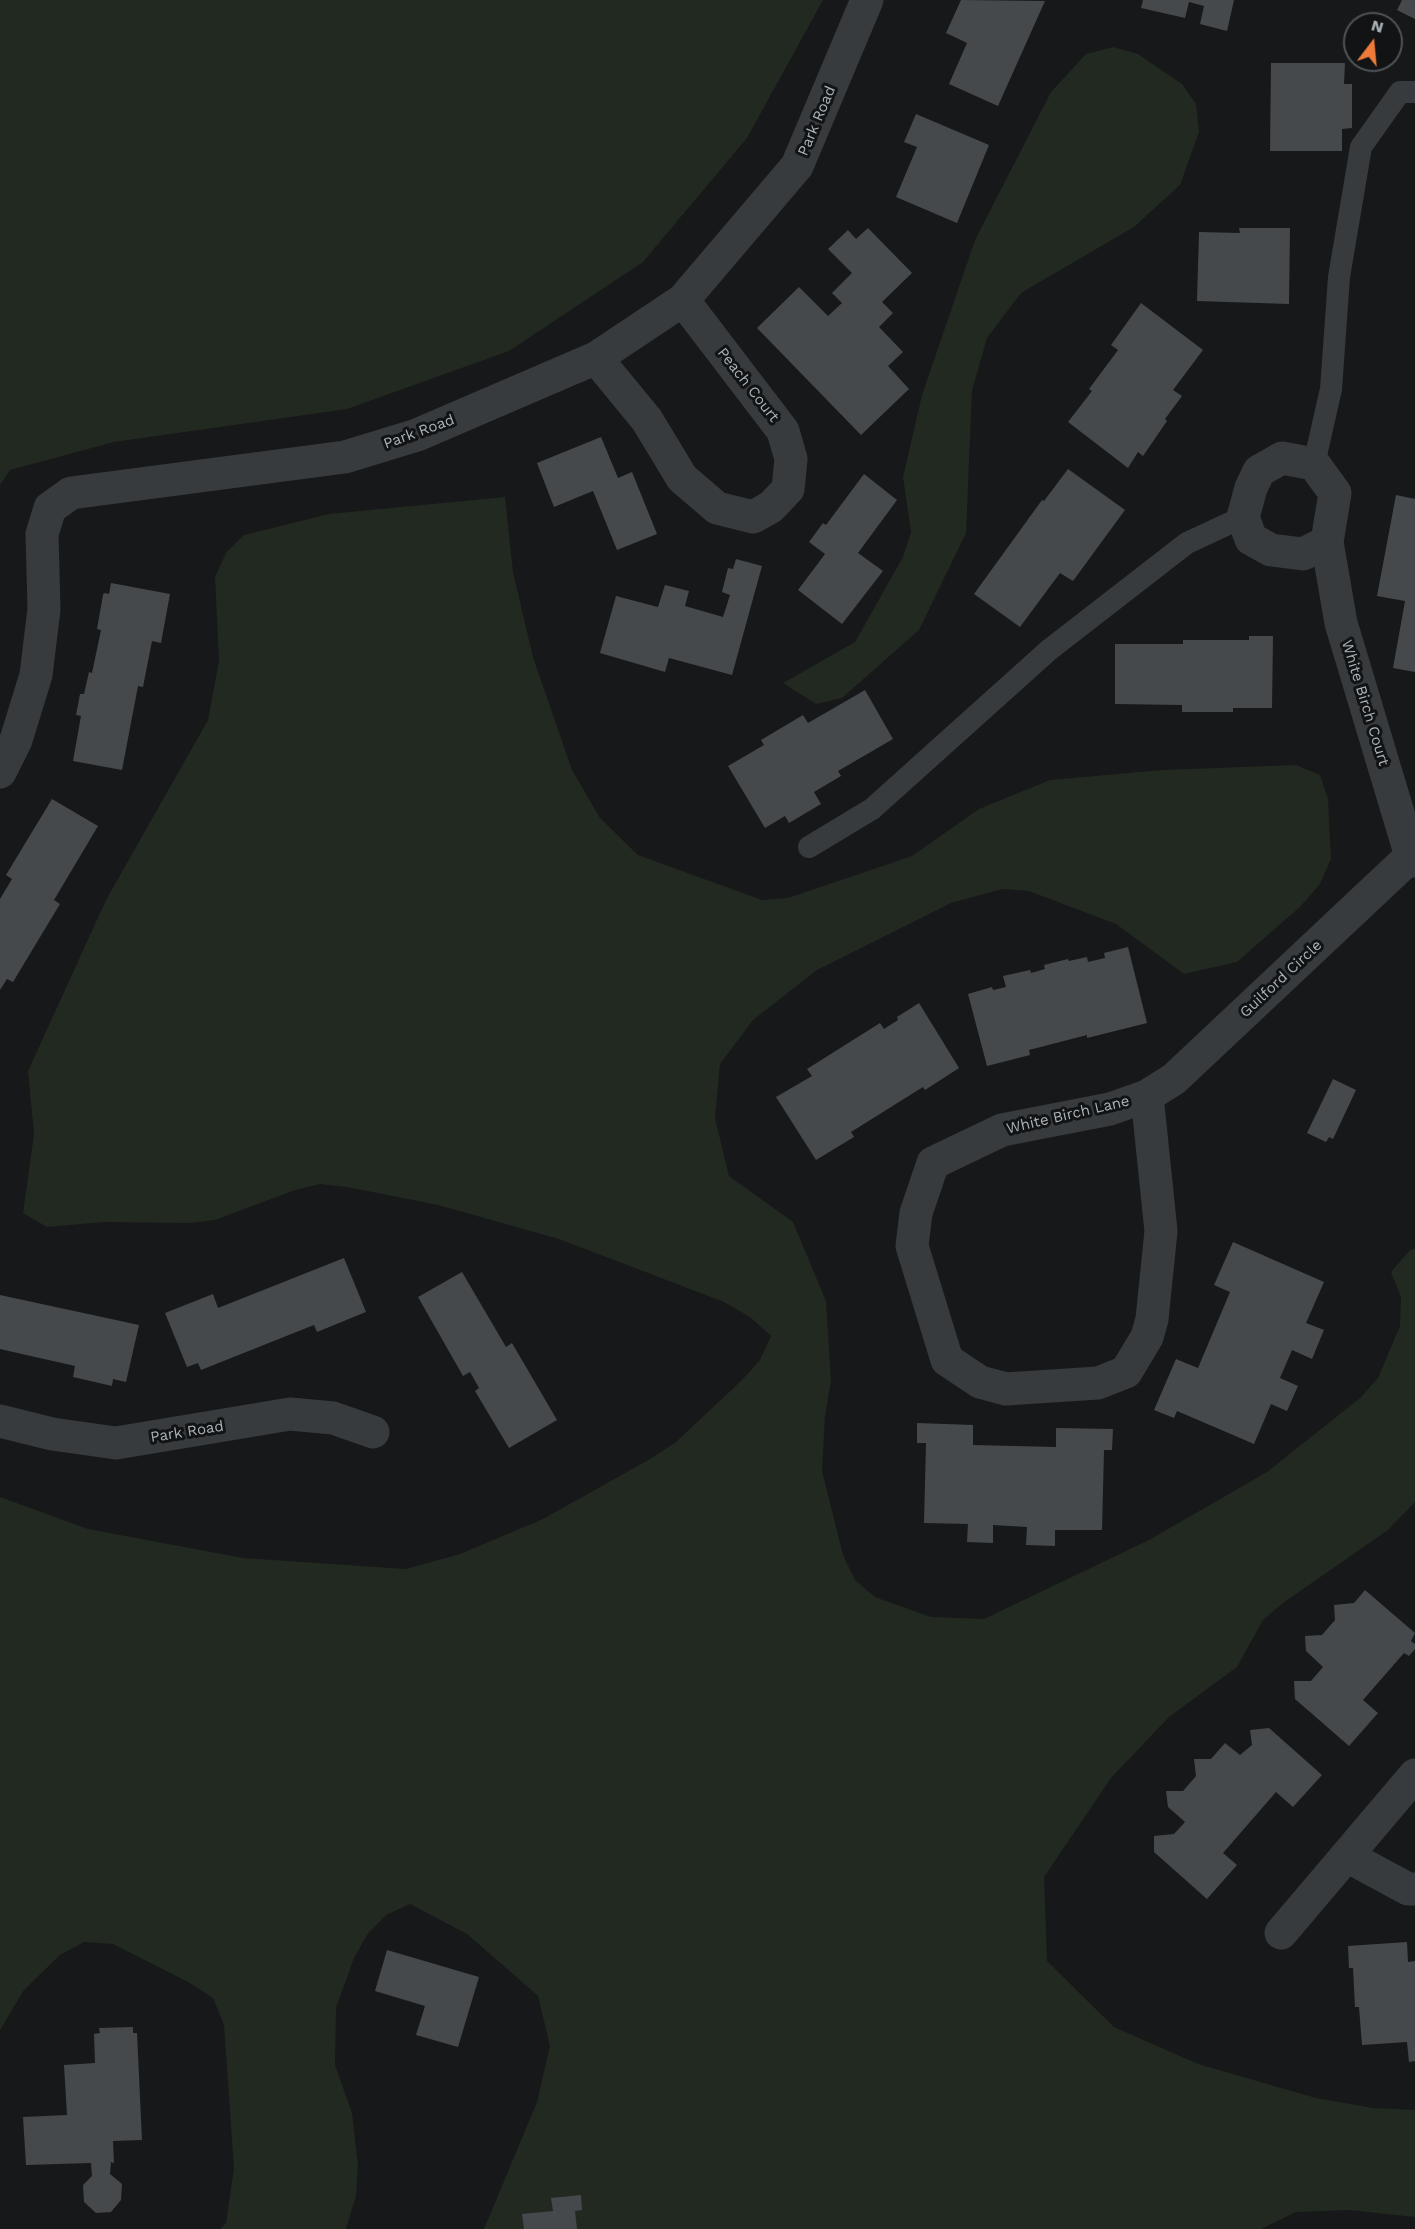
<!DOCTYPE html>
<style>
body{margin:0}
#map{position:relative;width:1415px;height:2229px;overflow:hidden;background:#171819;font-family:"Work Sans",sans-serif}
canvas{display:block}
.north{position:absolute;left:1343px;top:12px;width:60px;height:60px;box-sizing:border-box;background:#121314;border:2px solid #4f5356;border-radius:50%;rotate:16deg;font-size:16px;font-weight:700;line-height:24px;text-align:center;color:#aab3b9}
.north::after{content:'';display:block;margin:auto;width:21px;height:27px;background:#ee7b3a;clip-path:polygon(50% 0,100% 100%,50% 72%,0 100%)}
</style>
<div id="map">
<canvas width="1415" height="2229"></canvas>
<div class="north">N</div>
</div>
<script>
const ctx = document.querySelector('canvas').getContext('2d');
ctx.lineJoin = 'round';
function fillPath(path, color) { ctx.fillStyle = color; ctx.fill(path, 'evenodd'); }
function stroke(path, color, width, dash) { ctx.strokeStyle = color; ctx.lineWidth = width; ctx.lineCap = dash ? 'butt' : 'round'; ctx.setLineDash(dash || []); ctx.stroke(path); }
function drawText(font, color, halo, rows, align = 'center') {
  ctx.font = font + ' "Work Sans",sans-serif'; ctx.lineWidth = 6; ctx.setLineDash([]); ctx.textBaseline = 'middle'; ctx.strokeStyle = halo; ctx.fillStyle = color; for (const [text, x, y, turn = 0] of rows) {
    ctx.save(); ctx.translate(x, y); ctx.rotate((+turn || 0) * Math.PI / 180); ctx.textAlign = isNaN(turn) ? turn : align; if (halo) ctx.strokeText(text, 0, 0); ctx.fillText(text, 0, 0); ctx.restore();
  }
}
const green = new Path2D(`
 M0,0H823L747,138L643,262L509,351L347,409L114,442L10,470L0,485Z
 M1113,47L1138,54L1182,84L1196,104L1199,132L1180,185L1134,227L1021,293L987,338L972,391L966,533L919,630L842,698L816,704L783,683L855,642L903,557L911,532L903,477L922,395L975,240L1051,92L1086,54Z
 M505,497L513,572L533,657L572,770L600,818L638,855L762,900L788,898L912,856L979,809L1050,780L1163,770L1296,765L1320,775L1328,799L1331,859L1320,884L1300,907L1237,962L1184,974L1116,924L1029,891L1002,889L951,903L817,970L753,1020L720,1064L715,1118L729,1176L793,1222L826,1301L831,1380L825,1416L822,1471L843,1555L855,1580L875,1597L931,1617L984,1619L1149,1540L1267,1472L1360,1398L1378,1378L1400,1326L1401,1297L1391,1272L1410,1250L1415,1249V1502L1388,1530L1283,1603L1263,1620L1237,1667L1169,1717L1111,1778L1044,1877L1047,1961L1114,2027L1198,2064L1316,2098L1373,2108L1415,2110V2217L1349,2210L1296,2212L1261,2229H484L537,2102L550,2046L538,1996L467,1934L410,1904L386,1915L367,1935L354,1958L336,2008L335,2065L352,2113L358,2166L356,2196L346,2229H220L226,2223L234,2168L224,2025L213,1998L190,1983L113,1944L84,1942L60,1955L24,1990L0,2030V1497L88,1529L243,1558L406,1569L460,1554L543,1519L650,1459L676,1442L742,1380L760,1360L771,1336L750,1317L724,1302L559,1239L438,1205L347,1187L320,1184L295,1190L215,1220L189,1223L103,1222L47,1227L23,1213L34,1134L28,1071L106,900L208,720L219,661L215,577L226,553L244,535L329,514Z`);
const building = new Path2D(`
 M961,0L1045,1L998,106L949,84L967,43L946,33Z
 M1143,0H1234L1227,31L1200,24L1204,6L1189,2L1185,18L1141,8Z
 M1402,0H1415V19L1397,10Z
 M1271,63H1345L1344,84H1352V128L1342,129V151H1270Z
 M916,114L989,145L957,223L896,197L917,147L904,142Z
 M868,228L912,273L882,302L893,313L879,327L903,352L888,366L909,389L861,435L757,328L799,287L828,316L842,303L832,293L852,273L828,249L848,230L856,239Z
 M1239,228H1290L1289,304L1197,301L1199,232L1240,233Z
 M1141,303L1203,350L1173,390L1182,396L1165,419L1167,421L1143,456L1138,452L1128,468L1068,422L1092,391L1089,389L1118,350L1111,345Z
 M601,437L618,478L632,472L657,534L617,550L593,491L554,507L537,463Z
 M1068,469L1125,510L1073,581L1060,573L1020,627L974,594L1042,500L1044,501Z
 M864,474L897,500L858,553L883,571L842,624L798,590L825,554L809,542L823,523L826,525Z
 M1396,495L1415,499V672L1393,668L1405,601L1377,596Z
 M736,559L762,566L732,675L669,658L665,672L600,653L616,596L658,607L665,585L689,591L685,606L723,617L730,595L722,592L728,568L733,569Z
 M111,583L170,594L161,643L152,641L143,687L138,686L122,770L73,761L81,716L76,715L80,694H84L89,672L92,673L101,630L97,629L103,595L104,593L109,594Z
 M1249,636H1273L1272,708H1233V712H1182V705L1115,704V644H1183V640H1249Z
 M865,690L893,739L838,771L841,776L814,792L821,804L789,823L785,816L765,828L728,766L764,745L761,740L803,715L808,723Z
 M52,799L98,826L54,900L60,904L13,982L7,979L0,990V899L12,879L6,875Z
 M1128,947L1147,1023L1087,1038V1035L1029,1050L1030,1055L987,1066L968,994L992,987L993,990L1006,987L1003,976L1030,970L1031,973L1045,969L1044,965L1068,959L1069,961L1087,957L1088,962L1105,958L1104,953Z
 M919,1003L959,1068L925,1090L923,1087L851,1132L854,1137L816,1160L776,1097L812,1076L807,1069L880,1023L884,1029L898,1020L897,1017Z
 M1333,1079L1356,1090L1333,1139L1329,1137L1326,1142L1307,1133Z
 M1233,1242L1324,1282L1306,1323L1324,1330L1312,1359L1292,1350L1280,1378L1298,1386L1287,1411L1271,1404L1254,1444L1177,1411L1174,1418L1154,1410L1176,1359L1198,1368L1230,1292L1214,1285Z
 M344,1258L366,1312L317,1332L314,1325L201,1370L198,1363L187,1367L165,1313L213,1294L218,1308Z
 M462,1272L506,1347L512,1343L557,1420L509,1448L475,1391L479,1388L470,1372L463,1376L418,1297Z
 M0,1295L139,1325L126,1382L113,1379L112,1386L73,1377L75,1366L0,1349Z
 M917,1423L973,1425V1445L1056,1447V1428L1113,1429L1112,1450H1104L1102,1530H1055V1546L1026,1545L1027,1527L993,1525V1543L967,1542L968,1524L924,1523L926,1443H917Z
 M1365,1590L1415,1633L1411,1641L1415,1644V1649L1409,1656L1404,1653L1363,1700L1378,1713L1349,1746L1295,1699L1294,1681H1311L1323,1667L1306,1651L1305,1636L1322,1635L1335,1620L1334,1605L1354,1603Z
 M1269,1728L1322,1775L1293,1807L1276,1792L1223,1853L1237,1865L1207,1899L1154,1852V1836L1174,1834L1185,1822L1168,1807L1166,1791H1183L1196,1776L1194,1759H1211L1225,1743L1240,1755L1252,1745L1250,1730Z
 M1407,1942L1408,1962L1415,1961V2061L1409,2062L1407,2042L1362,2045L1359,2007H1355L1353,1968H1349L1348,1946Z
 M387,1950L479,1977L458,2047L416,2035L425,2006L375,1991Z
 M133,2027V2033H137L142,2140L113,2141L114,2163L111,2162L110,2174L122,2184L121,2200L111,2212L96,2213L84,2202L83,2185L92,2176L91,2163L26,2165L23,2117L67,2115L64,2065L95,2063L94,2034L100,2033L99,2028Z
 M581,2195L582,2210L575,2211L577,2229H524L522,2214L553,2211L551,2198Z`);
const service = new Path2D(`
 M1314,464L1331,389L1339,277L1361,147L1400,92H1415
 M809,847L872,809L1049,650L1187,543L1243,517`);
const minor = new Path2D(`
 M596,358L647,420L682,478L717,508L753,517L771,507L788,489L791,459L783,431L683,300
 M1282,458L1314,464L1335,493L1327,542L1303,554L1271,550L1251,539L1243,517L1251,488L1259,471Z
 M1327,542L1341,623L1411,856L1415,861
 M0,772L16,740L36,675L44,609L42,534L50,508L71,493L345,457L417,435L596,358L683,300L797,166L867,0
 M1147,1096L1161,1231L1152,1319L1147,1337L1126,1372L1098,1383L1006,1389L980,1382L947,1360L912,1246L916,1213L933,1163L1002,1130L1110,1109Z
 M1147,1096L1174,1079L1411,856
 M0,1421L52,1434L116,1443L290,1414L333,1418L373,1432
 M1347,1856L1408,1889H1415
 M1281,1933L1415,1775`);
const streetNames = [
 ["Park Road",817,121,-67],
 ["Peach Court",748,385,52],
 ["Park Road",419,432,-20],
 ["White Birch Court",1365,703,73],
 ["Guilford Circle",1281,979,-43],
 ["White Birch Lane",1068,1115,-13],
 ["Park Road",187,1432,-9]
];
fillPath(green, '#222921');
fillPath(building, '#46494c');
stroke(service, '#383b3e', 22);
stroke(minor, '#383b3e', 33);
drawText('15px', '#aab3b9', '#121314', streetNames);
</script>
